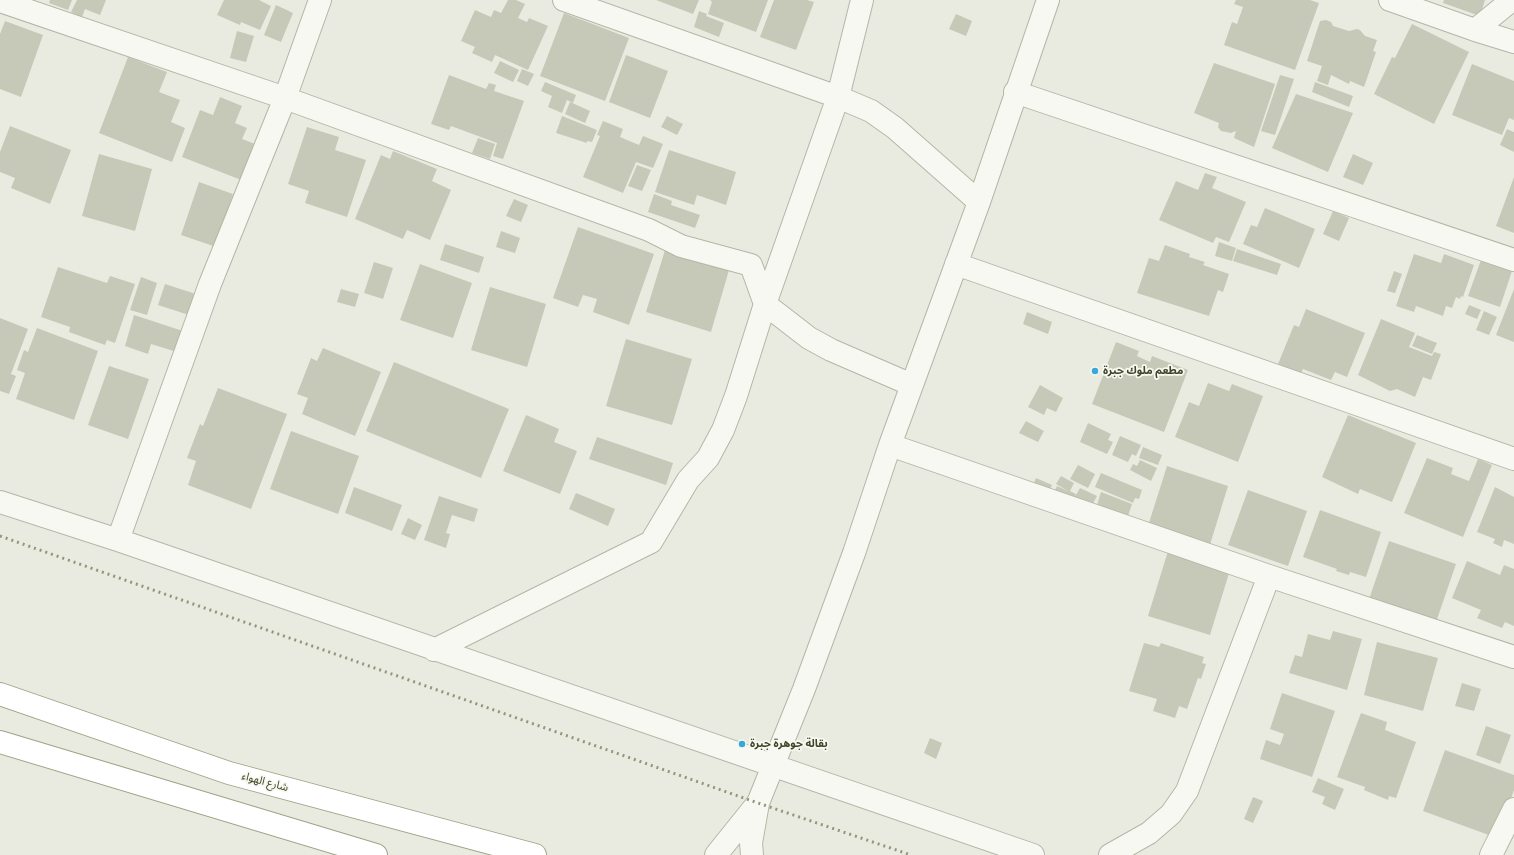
<!DOCTYPE html>
<meta charset="utf-8">
<style>
body{margin:0}
canvas{display:block;background:#eaebe0}
</style>
<canvas width="1514" height="855"></canvas>
<script>
const ctx = document.querySelector('canvas').getContext('2d');
ctx.lineJoin = 'round';
function fillPath(path, color) { ctx.fillStyle = color; ctx.fill(path, 'evenodd'); }
function stroke(path, color, width, dash) { ctx.strokeStyle = color; ctx.lineWidth = width; ctx.lineCap = dash ? 'butt' : 'round'; ctx.setLineDash(dash || []); ctx.stroke(path); }
function drawText(font, color, halo, rows, align = 'center') {
  ctx.font = font + ' "Fira Sans","Noto Sans Arabic",sans-serif'; ctx.lineWidth = 3.5; ctx.setLineDash([]); ctx.textBaseline = 'middle'; ctx.strokeStyle = halo; ctx.fillStyle = color; for (const [text, x, y, turn = 0] of rows) {
    ctx.save(); ctx.translate(x, y); ctx.rotate((+turn || 0) * Math.PI / 180); ctx.textAlign = isNaN(turn) ? turn : align; if (halo) ctx.strokeText(text, 0, 0); ctx.fillText(text, 0, 0); ctx.restore();
  }
}
const building = new Path2D(`
 M50,0H72L68,10L49,3Z
 M77,0H106L100,15L85,9L82,17L71,12Z
 M224,0H259L271,6L260,30L241,22L240,25L217,15Z
 M508,0H516L525,4L518,18L527,22L529,18L548,26L528,70L495,55L492,62L472,53L475,47L461,41L475,10L491,17L494,10L501,13Z
 M656,0H699L693,14Z
 M710,0H768L756,32L708,14L712,2Z
 M774,0H807L814,2L796,50L760,37Z
 M1236,0H1310L1319,3L1295,70L1224,45L1232,22L1237,24L1243,7L1234,4Z
 M1444,0H1485L1480,16L1443,3Z
 M276,5L293,13L281,42L264,35Z
 M699,11L707,14L706,16L724,23L719,37L694,27Z
 M564,13L629,38L605,101L540,76Z
 M956,14L972,21L966,36L949,29Z
 M1326,20L1331,22L1333,26L1349,31L1357,29L1360,30L1365,36L1377,40L1373,51L1376,52L1364,87L1350,81L1349,84L1331,75L1328,85L1317,81L1322,66L1307,61L1320,21Z
 M5,21L43,35L21,97L0,89V34Z
 M1412,24L1469,52L1434,124L1374,94L1392,57L1395,58Z
 M237,31L254,36L246,62L230,58Z
 M626,55L668,71L650,118L609,102Z
 M128,57L167,72L159,92L180,100L171,122L185,128L172,162L99,133Z
 M500,61L519,70L513,82L494,73Z
 M1214,63L1275,84L1254,147L1234,138L1236,131L1231,133L1221,131L1218,127L1219,123L1194,113Z
 M1472,64L1514,81V120L1509,118L1502,135L1452,115Z
 M522,69L534,74L528,86L517,81Z
 M449,75L486,89L489,83L496,85L494,91L524,101L503,159L493,156L497,143L451,126L449,130L431,124Z
 M1280,75L1294,79L1275,135L1261,131Z
 M545,82L576,95L573,103L567,100L562,113L548,107L552,96L541,91Z
 M1315,82L1353,96L1349,107L1312,92Z
 M1296,94L1353,113L1328,172L1272,148Z
 M220,97L242,106L235,123L247,128L242,139L263,147L249,183L182,157L200,110L213,115Z
 M570,102L590,111L585,123L565,114Z
 M562,116L597,130L592,142L587,141V143L556,133Z
 M667,116L683,124L677,135L661,127Z
 M603,121L623,129L620,137L639,145L643,136L663,144L653,168L636,162L623,193L583,177L600,136L597,135Z
 M10,126L71,150L50,204L11,188L15,178L0,172V152Z
 M307,127L339,137L335,150L366,160L347,217L305,203L309,191L288,184Z
 M1507,129L1514,132V152L1500,145Z
 M478,138L495,144L490,159L472,153Z
 M669,150L736,172L726,205L697,195L694,205L655,192Z
 M393,151L437,169L432,181L451,190L430,240L407,230L403,239L355,219L381,155L390,159Z
 M99,154L152,169L135,231L82,216Z
 M1353,154L1373,163L1363,185L1343,177Z
 M637,165L651,170L642,191L628,186Z
 M1205,173L1217,177L1212,188L1246,202L1229,242L1216,237L1213,243L1159,220L1176,181L1198,190Z
 M1514,177V233L1496,226Z
 M199,182L233,194L216,247L181,235Z
 M654,194L672,201L671,205L700,215L695,228L648,212Z
 M514,199L528,205L521,222L506,216Z
 M1265,208L1315,229L1299,268L1243,244L1251,225L1257,227Z
 M1333,211L1349,218L1339,241L1323,234Z
 M578,227L654,254L629,325L593,312L597,299L583,295L578,307L553,298Z
 M501,231L520,238L515,253L496,247Z
 M1219,242L1236,248L1232,261L1215,256Z
 M445,244L484,257L479,273L440,260Z
 M1165,245L1190,254L1189,257L1205,262L1203,265L1229,274L1223,292L1218,290L1209,316L1137,293L1149,258L1159,261Z
 M1237,249L1281,264L1277,275L1233,261Z
 M665,250L729,270L711,332L646,312Z
 M1414,254L1441,263L1444,254L1474,265L1463,297L1461,296L1460,299L1456,297L1452,308L1446,306L1443,316L1416,306L1414,312L1396,306Z
 M1481,260L1512,271L1500,307L1468,296Z
 M374,262L393,268L383,299L364,293Z
 M420,264L472,283L453,338L400,320Z
 M58,267L107,283L110,276L135,284L115,343L107,340L105,345L69,332L70,327L41,317Z
 M1394,271L1402,274L1395,293L1387,291Z
 M141,277L157,283L147,315L130,310Z
 M165,284L202,296L195,317L158,305Z
 M490,287L546,304L527,367L471,350Z
 M341,289L359,294L355,307L337,302Z
 M1514,289V342L1496,335Z
 M1469,305L1481,310L1477,319L1465,314Z
 M1306,309L1365,333L1347,377L1335,372L1331,380L1303,369L1301,373L1278,364L1294,325L1299,327Z
 M1484,311L1497,317L1489,335L1476,330Z
 M1027,312L1052,322L1048,334L1023,324Z
 M134,315L189,333L183,354L151,344L148,354L125,346Z
 M0,318L28,329L11,374L16,376L9,394L0,391Z
 M1381,319L1415,333L1409,347L1432,356L1434,352L1441,354L1431,380L1423,377L1415,397L1397,389L1390,391L1358,375Z
 M37,328L98,351L74,420L16,399L25,373L17,370L24,350L28,352Z
 M1417,335L1437,343L1432,354L1412,346Z
 M626,339L692,359L672,425L606,406Z
 M1116,342L1139,351L1137,356L1150,362L1152,356L1188,370L1164,432L1092,404Z
 M323,348L381,372L355,436L302,414L308,398L297,394L311,358L317,361Z
 M394,362L509,409L481,478L366,431Z
 M109,366L149,379L128,439L88,425Z
 M1208,383L1229,391L1232,384L1263,396L1238,462L1175,437L1189,402L1199,406Z
 M1040,385L1063,398L1056,412L1047,408L1044,415L1028,407Z
 M218,388L287,414L251,509L188,485L196,461L187,458L200,424L203,426Z
 M526,415L559,429L554,442L577,451L560,494L503,471Z
 M1348,415L1416,443L1392,502L1360,489L1358,494L1322,477Z
 M1026,421L1044,431L1038,442L1019,433Z
 M1088,423L1111,434L1108,440L1113,442L1107,454L1080,442Z
 M291,431L359,456L338,514L270,489Z
 M1120,436L1141,445L1136,456L1132,454L1128,462L1112,455Z
 M597,437L673,463L666,485L589,459Z
 M1143,447L1162,455L1158,465L1139,458Z
 M1427,458L1453,468L1451,474L1469,481L1478,459L1492,465L1463,537L1404,513Z
 M1140,460L1157,468L1151,481L1130,470L1133,464L1137,466Z
 M1078,465L1095,474L1088,488L1070,479Z
 M1167,466L1228,486L1209,548L1147,529Z
 M1101,473L1142,490L1139,499L1135,498L1133,503L1095,487Z
 M1061,476L1074,483L1070,491L1076,494L1071,505L1052,496L1057,486L1068,491L1056,484Z
 M1036,478L1052,485L1049,492L1033,485Z
 M354,487L402,505L392,531L345,513Z
 M1495,487L1514,497V544L1504,540L1502,547L1493,543L1495,539L1477,532Z
 M1080,488L1097,496L1090,509L1073,500Z
 M1248,490L1307,511L1288,566L1228,545Z
 M1101,492L1132,504L1128,516L1097,505Z
 M576,493L615,509L608,526L569,509Z
 M439,496L478,509L474,522L452,515L446,533L450,534L446,548L424,540Z
 M1320,510L1381,532L1366,577L1350,572L1349,575L1336,571L1337,569L1303,557Z
 M408,518L422,525L415,540L401,534Z
 M1389,541L1456,564L1434,628L1367,605Z
 M1168,551L1230,570L1210,635L1148,616Z
 M1467,561L1500,575L1504,565L1514,569V626L1505,622L1502,628L1477,618L1481,610L1452,598Z
 M1333,631L1362,639L1347,690L1289,673L1295,655L1302,657L1308,634L1330,640Z
 M1377,642L1438,658L1423,711L1364,695Z
 M1144,643L1159,647L1161,643L1204,657L1202,663L1206,664L1201,679L1198,678L1187,709L1179,706L1175,718L1153,711L1157,699L1129,691Z
 M1462,683L1481,689L1474,711L1455,706Z
 M1282,693L1335,711L1312,777L1260,759L1266,740L1280,745L1284,734L1270,729Z
 M1361,713L1387,722L1385,730L1416,742L1396,798L1389,796L1388,800L1364,790L1365,787L1337,777Z
 M1486,726L1511,735L1500,764L1476,755Z
 M930,738L942,743L936,759L924,753Z
 M1445,750L1514,775V790L1497,838L1423,811Z
 M1318,778L1344,789L1335,810L1322,804L1325,797L1312,792Z
 M1253,797L1263,801L1253,823L1244,819Z`);
const minor = new Path2D(`
 M564,0L838,97L871,111L895,128L979,202
 M1390,0L1475,30L1514,42
 M0,1L285,98L649,230L681,246L751,265L765,304L809,338L831,350L912,385
 M1475,30L1512,0
 M1015,92L1514,260
 M956,264L1514,459
 M890,445L1269,576L1514,657
 M0,502L118,540L1033,855
 M118,540L210,284L285,98L320,0
 M434,650L651,542L688,480L708,458L723,430L736,396L765,304L838,97L862,0
 M716,855L757,804
 M752,855L751,843L758,803L804,689L854,553L890,445L979,202L1048,0
 M1110,855L1149,833L1171,814L1187,791L1269,576
 M1491,855L1514,809`);
const highway = new Path2D(`
 M0,694L229,773L535,855
 M0,742L376,855`);
const rail = new Path2D(`
 M0,536L758,803L911,855`);
const markers = [
 [1095,371,4,"#38a7dc"],
 [742,744,4,"#38a7dc"]
];
const poiNames = [
 ["مطعم ملوك جبرة",1103,371],
 ["بقالة جوهرة جبرة",750,744]
];
const streetNames = [
 ["شارع الهواء",265,782,15]
];
fillPath(building, '#c6c9b7');
stroke(minor, '#b4b6a5', 24);
stroke(highway, '#a0a386', 24);
stroke(minor, '#f8f8f3', 22);
stroke(highway, '#fff', 22);
stroke(rail, '#939678', 3, [2, 4]);
for (const [x, y, r, color] of markers) { const dot = new Path2D(); dot.arc(x, y, r, 0, 2 * Math.PI); ctx.fillStyle = color; ctx.fill(dot); stroke(dot, '#f7f8f0', 1.5); }
drawText('bold 11px', '#414427', '#f7f8f0', poiNames, 'left');
drawText('11px', '#414427', '#f7f8f0', streetNames);
</script>
